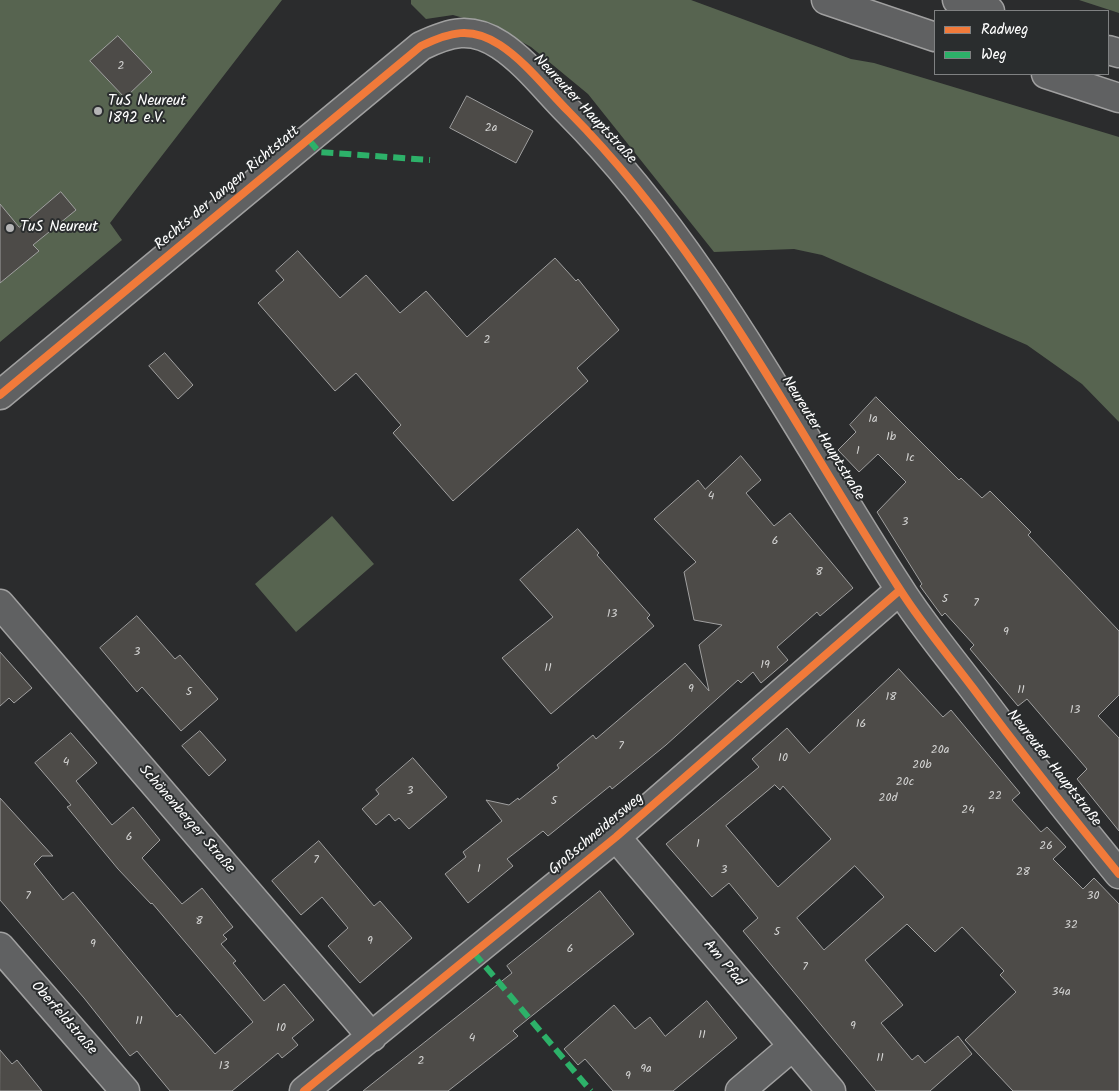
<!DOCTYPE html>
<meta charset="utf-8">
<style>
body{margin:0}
#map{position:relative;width:1119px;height:1091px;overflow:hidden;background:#2b2c2d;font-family:Kalam,sans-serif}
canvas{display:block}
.legend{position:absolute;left:934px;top:10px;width:175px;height:65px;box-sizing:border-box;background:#2a2d2e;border:1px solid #7f8182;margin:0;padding:6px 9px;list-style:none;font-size:15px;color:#fff}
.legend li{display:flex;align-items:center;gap:10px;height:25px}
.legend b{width:25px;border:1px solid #7f8182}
</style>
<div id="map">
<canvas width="1119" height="1091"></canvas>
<ul class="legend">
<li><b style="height:6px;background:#f17a3a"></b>Radweg</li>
<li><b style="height:6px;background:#2db169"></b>Weg</li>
</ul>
</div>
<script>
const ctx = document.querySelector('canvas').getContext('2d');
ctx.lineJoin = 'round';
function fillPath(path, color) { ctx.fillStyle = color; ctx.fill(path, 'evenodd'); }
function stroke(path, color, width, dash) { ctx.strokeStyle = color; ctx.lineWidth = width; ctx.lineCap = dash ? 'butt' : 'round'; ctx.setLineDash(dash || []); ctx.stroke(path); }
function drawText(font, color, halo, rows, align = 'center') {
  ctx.font = font + ' Kalam,sans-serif'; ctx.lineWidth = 4; ctx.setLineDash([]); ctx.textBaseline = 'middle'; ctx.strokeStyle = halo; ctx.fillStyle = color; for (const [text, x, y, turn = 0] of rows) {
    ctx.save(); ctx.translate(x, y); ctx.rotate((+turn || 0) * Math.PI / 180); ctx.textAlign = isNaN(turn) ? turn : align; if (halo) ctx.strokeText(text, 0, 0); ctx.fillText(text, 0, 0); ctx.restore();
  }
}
const green = new Path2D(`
 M0,0H282L110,223L122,240L0,342Z
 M411,0H691L851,59L874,63L1119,137V422L1082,384L1027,345L822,255L794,249L714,252L588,94L531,47L495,27L453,15L426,19L411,4Z
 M1079,0H1119V13Z
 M332,516L374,564L296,632L255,584Z`);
const building = new Path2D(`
 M118,36L152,72L125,98L90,61Z
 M467,96L533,131L516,163L450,128Z
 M61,192L76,210L33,245L39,251L0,283V204L19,227Z
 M298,251L340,298L366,275L400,313L426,291L467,337L555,258L576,281L578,279L619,330L577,368L588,381L453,501L393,433L401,425L356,373L335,391L258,303L284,280L276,271Z
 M165,353L193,385L178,399L149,366Z
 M876,397L959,480L961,478L982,498L990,491L1031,532L1028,535L1119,631V695L1098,716L1119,738V831L1077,779L1087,769L1027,699L1018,706L970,649L974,645L945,613L942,616L920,586L922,584L877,512L906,482L878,454L859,472L838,450L856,432L850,425Z
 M741,456L761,480L746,493L774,526L790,513L853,588L820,616L817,612L777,647L788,660L761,683L753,672L741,683L738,680L666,745L612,789L610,786L548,836L543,831L507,859L513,866L468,903L445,874L466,857L463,852L502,821L486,800L509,805L518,798L519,800L559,768L557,765L593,735L596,739L685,663L709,691L699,645L722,625L694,620L684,572L696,562L654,519L698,480L705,489Z
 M578,529L599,553L597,555L650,615L647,618L654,626L551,714L502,658L553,617L520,580Z
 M137,616L175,659L180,655L218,699L181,731L142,687L137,692L100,648Z
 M0,652L32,688L14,703L9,698L0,706Z
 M899,669L943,717L951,710L1020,793L1012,800L1041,832L1047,827L1066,847L1053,859L1083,889L1094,878L1119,904V1091H1013L965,1040L1016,992L1000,975L1004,971L962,927L935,952L907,924L865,960L903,1005L881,1023L912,1060L918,1055L925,1063L958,1036L972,1054L930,1091H876L743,931L758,918L729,883L712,897L666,844L759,767L752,759L787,728L809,753ZM775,785L780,790L783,786L831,839L778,887L726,826ZM855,866L884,897L824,950L797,918Z
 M200,731L226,760L209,776L182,746Z
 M71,733L97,763L76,781L112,825L133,807L160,840L142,858L182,904L202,888L233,927L223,935L227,939L221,944L236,961L233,963L264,1001L284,984L314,1020L292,1038L298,1045L282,1058L278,1053L232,1091H170L137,1051L130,1056L84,998L0,900V798L53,856H42L34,864L63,900L73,892L177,1017L180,1014L215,1054L253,1022L152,903L151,904L118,869L67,807L71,805L35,763Z
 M413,758L447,797L409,829L399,818L395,821L389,814L376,825L362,809L379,794L376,790Z
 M319,841L374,906L380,901L412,938L360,983L328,946L348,928L322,897L301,915L272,881Z
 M600,891L634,934L513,1031L518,1036L448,1091H363L512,973L507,966Z
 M707,1001L737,1038L673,1091H613L585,1059L578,1065L564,1049L614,1005L635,1029L650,1017L665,1036Z
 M0,1050L12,1064L17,1060L42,1091H0Z`);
const street = new Path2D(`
 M0,395L421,46C450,32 471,26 500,45C526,62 547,90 569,112C706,250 794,427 899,588C921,623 948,655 973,688C1020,751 1069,813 1119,874
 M0,604L372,1037
 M616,837L831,1091
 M0,947L125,1091
 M304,1091L616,837L900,590
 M740,1091L793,1046`);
const highway = new Path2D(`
 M826,0L935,37
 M957,0L990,11
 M1108,50L1119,53
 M1046,74L1119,98`);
const quiet = new Path2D(`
 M309,140L319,152L430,160
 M474,953L591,1091`);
const cycleway = new Path2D(`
 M0,395L421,46C450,32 471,26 500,45C526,62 547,90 569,112C706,250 794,427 899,588C921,623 948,655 973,688C1020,751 1069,813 1119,874
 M304,1091L616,837L900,590`);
const markers = [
 [98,111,5,"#b5b5b6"],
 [10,228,5,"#b5b5b6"]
];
const numberNames = [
 ["2",121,67],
 ["2a",491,129],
 ["2",487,341],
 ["1a",873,420],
 ["1b",891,438],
 ["1",858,452],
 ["1c",910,459],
 ["4",711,497],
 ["3",905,523],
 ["6",775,542],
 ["8",819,573],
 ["5",945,600],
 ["7",976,604],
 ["13",612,615],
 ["9",1006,633],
 ["3",137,653],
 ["19",765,666],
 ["11",548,669],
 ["9",691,690],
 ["11",1021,691],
 ["5",189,693],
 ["18",891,698],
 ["13",1075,711],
 ["16",861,725],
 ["7",621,747],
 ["20a",940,751],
 ["10",783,759],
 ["4",66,763],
 ["20b",922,766],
 ["20c",905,783],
 ["3",410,792],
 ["22",995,797],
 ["20d",888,799],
 ["5",554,802],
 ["24",968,811],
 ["6",129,838],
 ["1",698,845],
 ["26",1046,847],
 ["7",316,861],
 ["1",479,870],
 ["3",724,871],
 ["28",1023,873],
 ["7",28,897],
 ["30",1093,897],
 ["8",199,922],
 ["32",1071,926],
 ["5",777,933],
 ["9",370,942],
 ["9",93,945],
 ["6",570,950],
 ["7",805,968],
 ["34a",1061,993],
 ["11",139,1022],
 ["9",853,1027],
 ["10",281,1029],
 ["11",702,1036],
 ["4",472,1039],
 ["11",880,1059],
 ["2",421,1062],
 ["13",224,1067],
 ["9a",646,1070],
 ["9",628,1077]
];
const poiNames = [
 ["TuS Neureut",108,102],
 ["1892 e.V.",108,119],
 ["TuS Neureut",20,228]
];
const streetNames = [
 ["Neureuter Hauptstraße",584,110,47],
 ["Rechts der langen Richtstatt",228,189,-40],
 ["Neureuter Hauptstraße",822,439,58],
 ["Neureuter Hauptstraße",1053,769,52],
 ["Schönenberger Straße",186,820,49],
 ["Großschneidersweg",597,835,-40],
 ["Am Pfad",723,964,50],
 ["Oberfeldstraße",63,1019,49]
];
fillPath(green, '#576450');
fillPath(building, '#4d4b48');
stroke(building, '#a0a0a0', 1);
stroke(street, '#a0a0a0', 31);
stroke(highway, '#a0a0a0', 31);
stroke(street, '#606162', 28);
stroke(highway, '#606162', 28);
stroke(quiet, '#2db169', 6, [12, 6]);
stroke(cycleway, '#f17a3a', 8);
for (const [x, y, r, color] of markers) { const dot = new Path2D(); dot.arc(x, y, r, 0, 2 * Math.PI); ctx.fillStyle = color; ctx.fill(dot); stroke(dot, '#2a2d2e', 2); }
drawText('12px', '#d2d2d1', null, numberNames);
drawText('15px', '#fff', '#2a2d2e', poiNames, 'left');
drawText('15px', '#fff', '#2a2d2e', streetNames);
</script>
